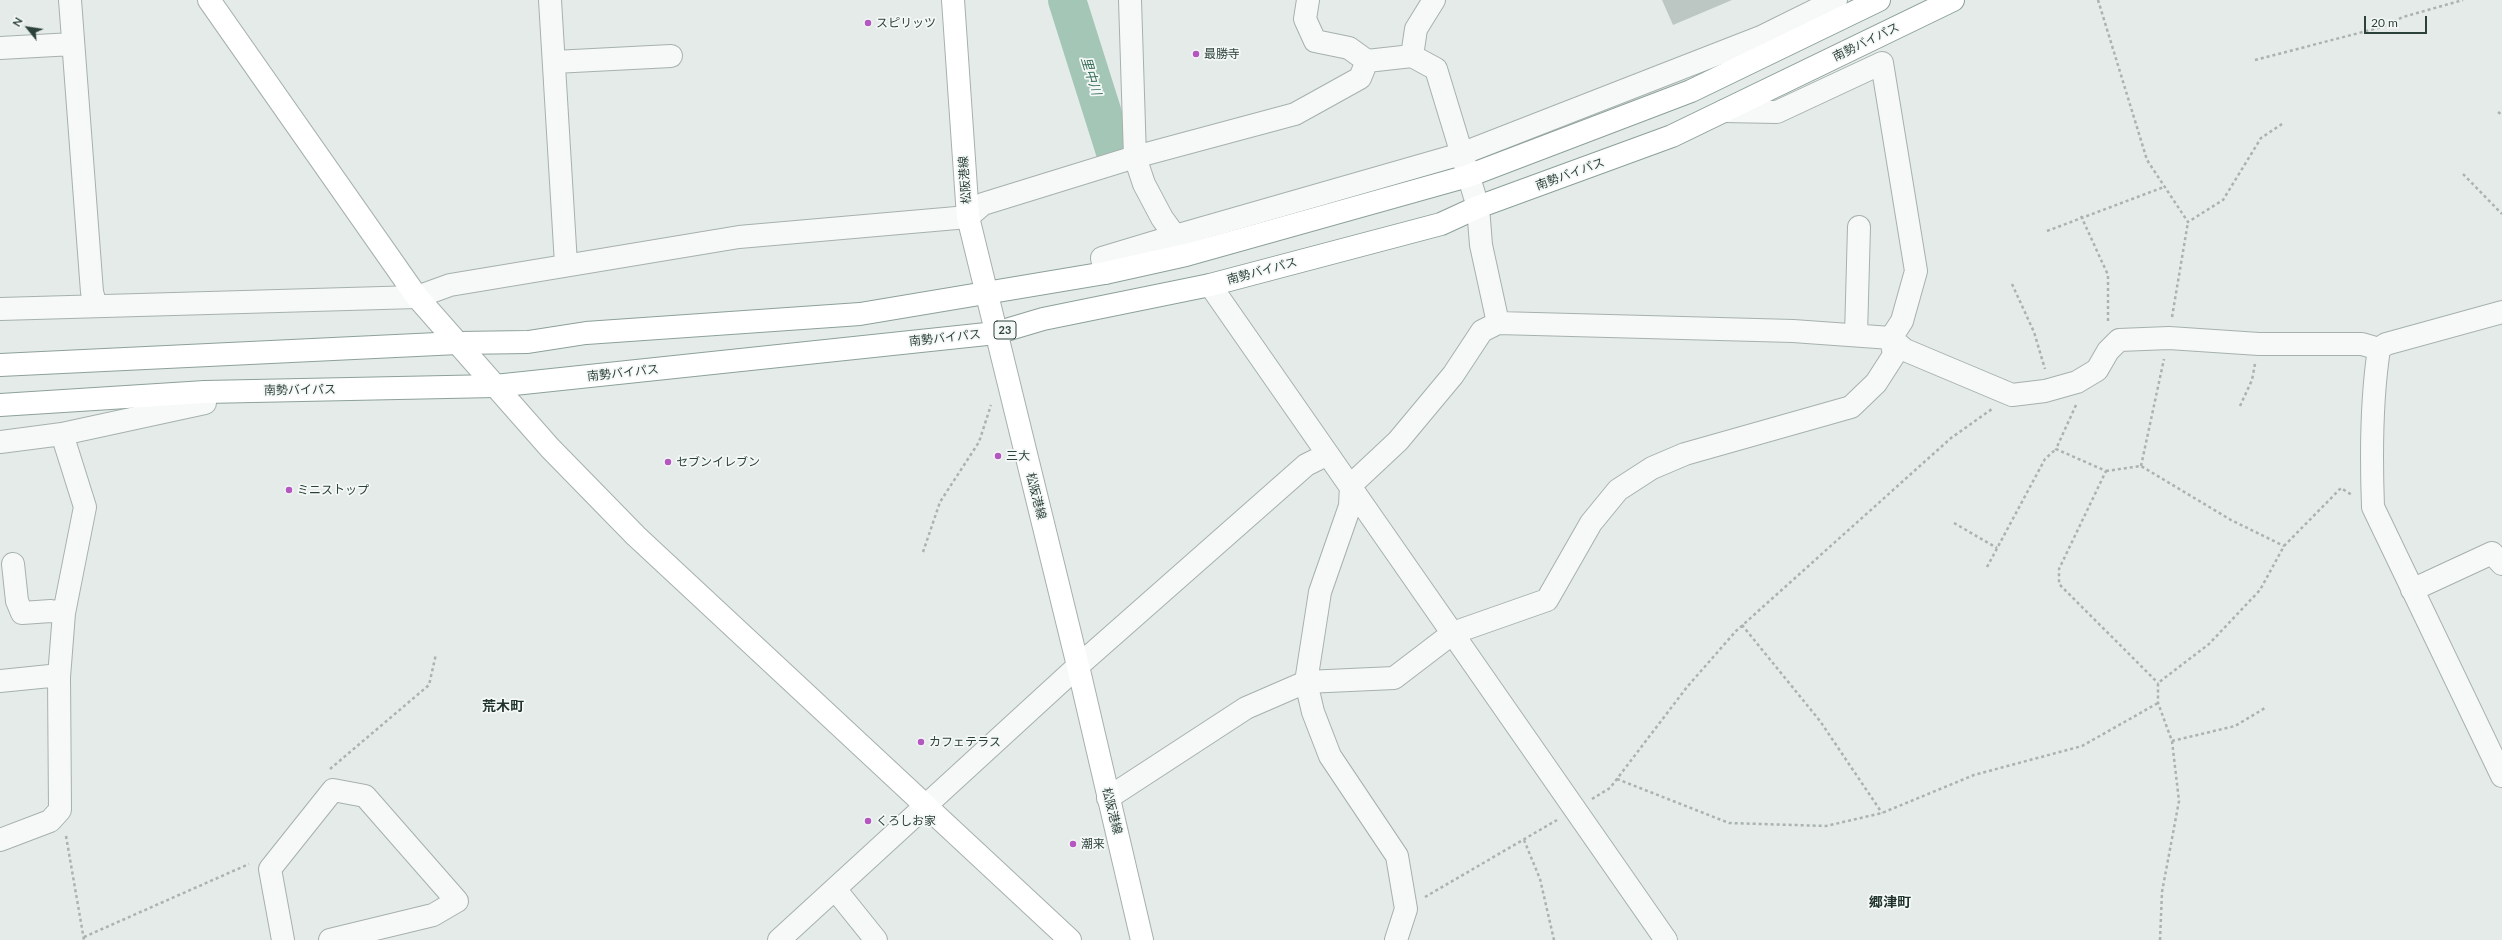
<!DOCTYPE html>
<meta charset="utf-8">
<style>
body{margin:0}
#map{position:relative;width:2502px;height:940px;overflow:hidden;background:#e4ebe8;font-family:Lato,sans-serif}
canvas{display:block}
.north{position:absolute;left:8px;top:8px;width:40px;height:40px;-webkit-text-stroke:3px #f4f8f6;paint-order:stroke;rotate:300deg;font-size:11px;font-weight:700;line-height:16px;text-align:center;color:#2d413b}
.north::after{content:'';display:block;margin:auto;width:14px;height:18px;background:#2d413b;clip-path:polygon(50% 0,100% 100%,50% 72%,0 100%)}
.scale{position:absolute;left:2364px;top:16px;width:63px;height:18px;box-sizing:border-box;border:2px solid #2d413b;border-top:0;padding-left:5px;font-size:12px;line-height:14px;white-space:nowrap;color:#2d413b;-webkit-text-stroke:3px #f4f8f6;paint-order:stroke}
</style>
<div id="map">
<canvas width="2502" height="940"></canvas>
<div class="north">N</div>
<div class="scale">20 m</div>
</div>
<script>
const ctx = document.querySelector('canvas').getContext('2d');
ctx.lineJoin = 'round';
function stroke(path, color, width, dash) { ctx.strokeStyle = color; ctx.lineWidth = width; ctx.lineCap = dash ? 'butt' : 'round'; ctx.setLineDash(dash || []); ctx.stroke(path); }
function fillPath(path, color) { ctx.fillStyle = color; ctx.fill(path, 'evenodd'); }
function drawText(font, color, halo, rows, align = 'center') {
  ctx.font = font + ' Lato,"Noto Sans JP",sans-serif'; ctx.lineWidth = 3.5; ctx.setLineDash([]); ctx.textBaseline = 'middle'; ctx.strokeStyle = halo; ctx.fillStyle = color; for (const [text, x, y, turn = 0] of rows) {
    ctx.save(); ctx.translate(x, y); ctx.rotate((+turn || 0) * Math.PI / 180); ctx.textAlign = isNaN(turn) ? turn : align; if (halo) ctx.strokeText(text, 0, 0); ctx.fillText(text, 0, 0); ctx.restore();
  }
}
const river = new Path2D(`
 M1067,0L1115,152`);
const building = new Path2D(`
 M1662,0H1732L1673,25Z`);
const path = new Path2D(`
 M2098,0L2147,160L2188,222L2223,200L2261,138L2282,124
 M2255,60L2382,27L2403,17L2463,0
 M2498,112L2502,115
 M2463,174L2502,214
 M2081,216L2108,275V323
 M2047,231L2164,187
 M2012,284L2034,332L2045,369
 M2172,317L2188,222
 M2076,405L2056,449L2106,471L2059,569V584L2158,683
 M2240,406L2252,380L2255,364
 M2141,466L2164,359
 M2106,471L2141,466L2231,520L2284,546
 M1954,523L1997,548
 M923,552L940,502L979,442L991,405
 M1987,567L2045,459L2056,449
 M1742,625L1820,721L1882,813
 M2172,741L2235,726L2265,708
 M330,769L429,685L436,654
 M1617,779L1729,823L1826,826L1882,813L1974,775L2082,746L2158,703
 M1592,799L1610,788L1687,687L1736,631L1951,438L1992,409
 M66,836L84,940
 M1524,840L1540,879L1554,940
 M1425,897L1557,820
 M84,937L249,864
 M2160,940L2162,892L2179,801L2172,741L2158,703V683L2209,644L2260,590L2284,546L2341,488L2352,495`);
const street = new Path2D(`
 M70,0L92,292L96,306
 M550,0L566,264
 M1308,0L1305,19L1315,41L1349,48L1367,61L1412,56L1436,69L1478,207L1481,245L1498,323
 M0,48L73,44
 M1412,56L1416,29L1434,0
 M554,62L671,56
 M1175,236L1461,154L1761,37L1836,0
 M1105,273L1102,258L1175,236L1162,218L1144,184L1135,157L1130,0
 M1210,285L1666,940
 M0,309L417,297L450,285L739,237L968,217L983,204L1135,157L1295,114L1360,78L1367,61
 M1856,335L1859,227
 M2379,349C2371,401 2371,454 2373,507L2502,776
 M0,442L62,434
 M13,564L17,601L22,613L51,611L64,613
 M2412,590L2492,553L2502,564
 M0,681L50,676L59,677
 M1108,798L1246,708L1306,682L1394,678L1453,633L1547,600L1591,523L1618,490L1652,468L1685,454L1851,407L1876,383L1894,355L1891,338L1902,321L1916,271L1882,63L1777,112L1724,111
 M0,840L50,821L60,810L59,677L64,613L85,507L62,434L205,403V392
 M835,889L876,940
 M283,940L270,869L333,790L365,796L457,901L433,915L330,940
 M779,940L1078,666L1306,465L1326,455
 M1396,940L1406,909L1397,856L1330,756L1313,712L1306,682L1320,592L1350,506L1351,485L1398,441L1453,375L1482,331L1498,323L1793,331L1891,338L1905,350L2012,395L2045,391L2077,382L2097,370L2108,351L2119,340L2169,338L2259,344H2362L2379,349L2386,344L2502,312`);
const secondary = new Path2D(`
 M209,0L417,297L550,448L636,536L1070,940
 M953,0L968,217L1078,666L1142,940`);
const highway = new Path2D(`
 M0,365L458,343L528,342L586,333L860,314L1105,273L1186,255L1468,176L1691,91L1879,0
 M0,405L205,392L495,386L996,333L1043,319L1210,285L1441,224L1478,207L1672,136L1953,0`);
const markers = [
 [868,23,4,"#b457c1"],
 [1196,54,4,"#b457c1"],
 [998,456,4,"#b457c1"],
 [668,462,4,"#b457c1"],
 [289,490,4,"#b457c1"],
 [921,742,4,"#b457c1"],
 [868,821,4,"#b457c1"],
 [1073,844,4,"#b457c1"]
];
const shields = [
 [1005,330,22]
];
const shieldNames = [
 ["23",1005,330]
];
const poiNames = [
 ["スピリッツ",876,23],
 ["最勝寺",1204,54],
 ["三大",1006,456],
 ["セブンイレブン",676,462],
 ["ミニストップ",297,490],
 ["カフェテラス",929,742],
 ["くろしお家",876,821],
 ["潮来",1081,844]
];
const streetNames = [
 ["南勢バイパス",1866,42,-26],
 ["南勢バイパス",1570,174,-20],
 ["松阪港線",965,180,-94],
 ["南勢バイパス",1262,271,-15],
 ["南勢バイパス",945,338,-6],
 ["南勢バイパス",623,373,-6],
 ["南勢バイパス",300,390,-1],
 ["松阪港線",1036,496,76],
 ["松阪港線",1112,811,76]
];
const waterNames = [
 ["里中川",1091,76,73]
];
const quarterNames = [
 ["荒木町",503,706],
 ["郷津町",1890,902]
];
stroke(river, '#a3c6b6', 38);
fillPath(building, '#bcc7c3');
stroke(street, '#a6b1ad', 24);
stroke(secondary, '#a6b1ad', 24);
stroke(highway, '#8da099', 24);
stroke(path, '#aab3b0', 2.5, [3, 3]);
stroke(street, '#f7f9f8', 22);
stroke(secondary, '#fff', 22);
stroke(highway, '#fff', 22);
for (const [x, y, r, color] of markers) { const dot = new Path2D(); dot.arc(x, y, r, 0, 2 * Math.PI); ctx.fillStyle = color; ctx.fill(dot); stroke(dot, '#f4f8f6', 1.5); }
for (const [x, y, w] of shields) { const box = new Path2D(); box.roundRect(x - w / 2, y - 9, w, 18, 3); ctx.fillStyle = '#f4f8f6'; ctx.fill(box); stroke(box, '#2d413b', 1); }
drawText('bold 11px', '#2d413b', null, shieldNames);
drawText('12px', '#2d413b', '#f4f8f6', poiNames, 'left');
drawText('12px', '#2d413b', '#f4f8f6', streetNames);
drawText('italic 13px', '#3b715b', '#f4f8f6', waterNames);
drawText('bold 14px', '#1f322c', '#f4f8f6', quarterNames);
</script>
